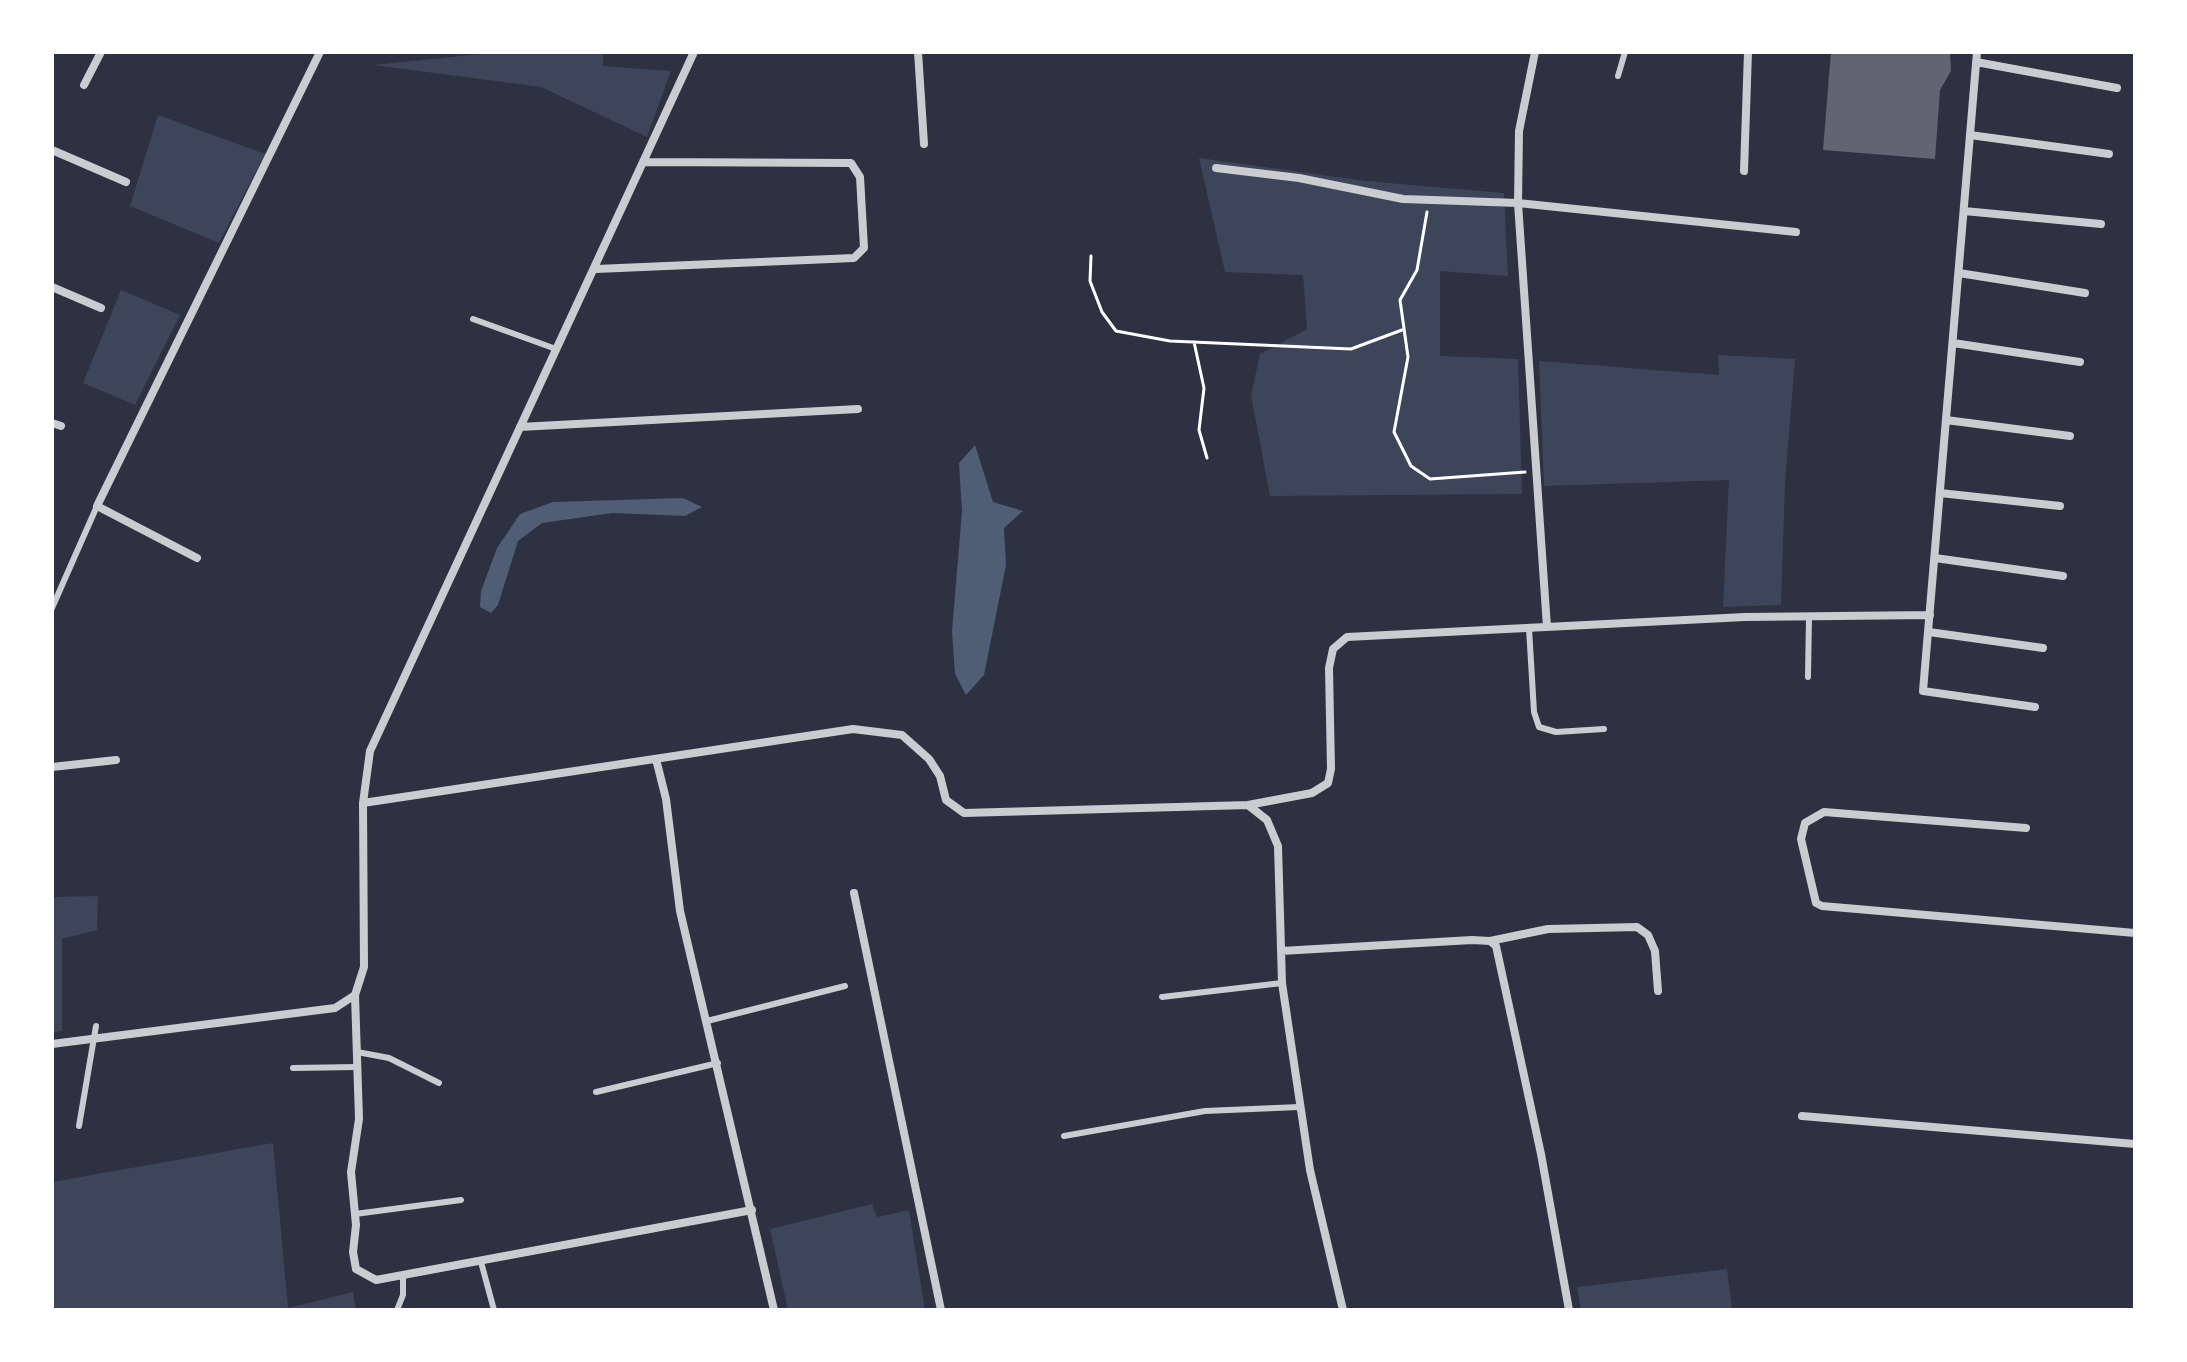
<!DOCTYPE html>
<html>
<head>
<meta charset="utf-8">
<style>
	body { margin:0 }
	#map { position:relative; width:2187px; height:1362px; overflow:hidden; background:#2d3142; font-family:"Public Sans",sans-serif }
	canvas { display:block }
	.frame { position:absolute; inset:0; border:54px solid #fff; pointer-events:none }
</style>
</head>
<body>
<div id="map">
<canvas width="2187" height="1362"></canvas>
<div class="frame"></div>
</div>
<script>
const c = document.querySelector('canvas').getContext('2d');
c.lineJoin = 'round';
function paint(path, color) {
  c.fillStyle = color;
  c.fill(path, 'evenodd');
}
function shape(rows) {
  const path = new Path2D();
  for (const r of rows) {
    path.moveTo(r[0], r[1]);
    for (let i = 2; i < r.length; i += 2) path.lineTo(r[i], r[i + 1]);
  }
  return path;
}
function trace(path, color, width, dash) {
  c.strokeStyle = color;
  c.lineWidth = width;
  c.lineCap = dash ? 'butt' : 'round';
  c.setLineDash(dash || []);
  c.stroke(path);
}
paint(shape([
	[500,52,603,52,603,66,671,71,647,137,541,87,373,65],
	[158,115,265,154,219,243,130,206],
	[1199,158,1366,181,1504,193,1508,276,1440,271,1440,356,1518,359,1522,494,1270,496,1251,395,1260,354,1307,329,1303,275,1225,272],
	[121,290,180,315,135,405,83,383],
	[1718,355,1795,359,1785,484,1781,605,1723,607,1729,480,1544,486,1539,361,1719,375],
	[98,896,97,930,62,939,62,1031,52,1032,52,897],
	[273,1143,288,1308,353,1292,356,1310,52,1310,52,1182],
	[872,1204,877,1217,909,1210,925,1310,788,1310,770,1229],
	[1727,1269,1732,1310,1581,1310,1577,1287]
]), '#3c4559');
paint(shape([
	[975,445,993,502,1023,511,1004,528,1006,565,984,675,966,695,955,674,952,631,962,511,959,463],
	[683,498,702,507,685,516,612,513,542,523,518,541,498,605,491,613,480,607,481,591,497,548,520,514,553,502]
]), '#4f5d75');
paint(shape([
	[1831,52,1950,52,1951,71,1940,90,1935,159,1823,150]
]), '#626471');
trace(shape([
	[1427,212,1417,270,1400,300,1408,357,1394,432,1411,466,1430,479,1525,472],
	[1091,256,1090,281,1102,312,1116,331,1170,341,1351,349,1402,330],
	[1194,342,1204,388,1199,430,1207,458]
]), '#fff', 3);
trace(shape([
	[1618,76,1625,52],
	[473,319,556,349],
	[52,608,97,506],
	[1529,628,1534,712,1539,727,1556,732,1604,729],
	[1808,677,1809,616],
	[1162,997,1282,983],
	[707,1021,845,986],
	[357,1052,389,1058,439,1083],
	[293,1068,357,1067],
	[596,1092,718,1063],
	[79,1126,96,1026],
	[1064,1136,1205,1111,1299,1107],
	[355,1214,461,1200],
	[481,1262,494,1310],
	[397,1310,403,1295,403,1277]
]), '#caccd0', 6);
trace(shape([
	[694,52,370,751,363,803,364,967,355,995,359,1119,351,1172,356,1225,353,1252,356,1269,376,1280,752,1210],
	[918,52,924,144],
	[1535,52,1519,131,1518,203,1547,627],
	[1977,52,1923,691,2035,707],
	[1976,62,2117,88],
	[84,85,101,52],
	[1970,135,2109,154],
	[52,150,126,182],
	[1216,168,1299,178,1403,199,1518,203,1796,232],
	[1744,171,1748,52],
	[1964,211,2101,224],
	[596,269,854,258,864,248,860,177,851,163,644,162],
	[1959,273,2085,293],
	[52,287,101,308],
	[1953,343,2080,362],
	[1946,420,2070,436],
	[52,423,61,426],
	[520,427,858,409],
	[1940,493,2060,506],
	[197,558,97,506,320,52],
	[1935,558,2063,576],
	[1929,632,2043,648],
	[656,759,666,799,680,911,774,1310],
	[52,767,116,760],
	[363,803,853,729,902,735,929,759,940,776,946,800,964,813,1248,805,1267,820,1278,846,1282,983,1310,1170,1343,1310],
	[1248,805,1312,793,1328,783,1331,769,1329,668,1333,649,1347,637,1745,617,1930,615],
	[2026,828,1824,812,1805,823,1801,839,1816,903,1822,906,2135,933],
	[854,893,941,1310],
	[1490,941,1548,929,1637,927,1648,935,1655,951,1658,991],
	[1281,951,1472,940,1490,941,1496,946,1541,1154,1569,1310],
	[52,1044,335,1008,355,995],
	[1802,1116,2135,1144]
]), '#caccd0', 8);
</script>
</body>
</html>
